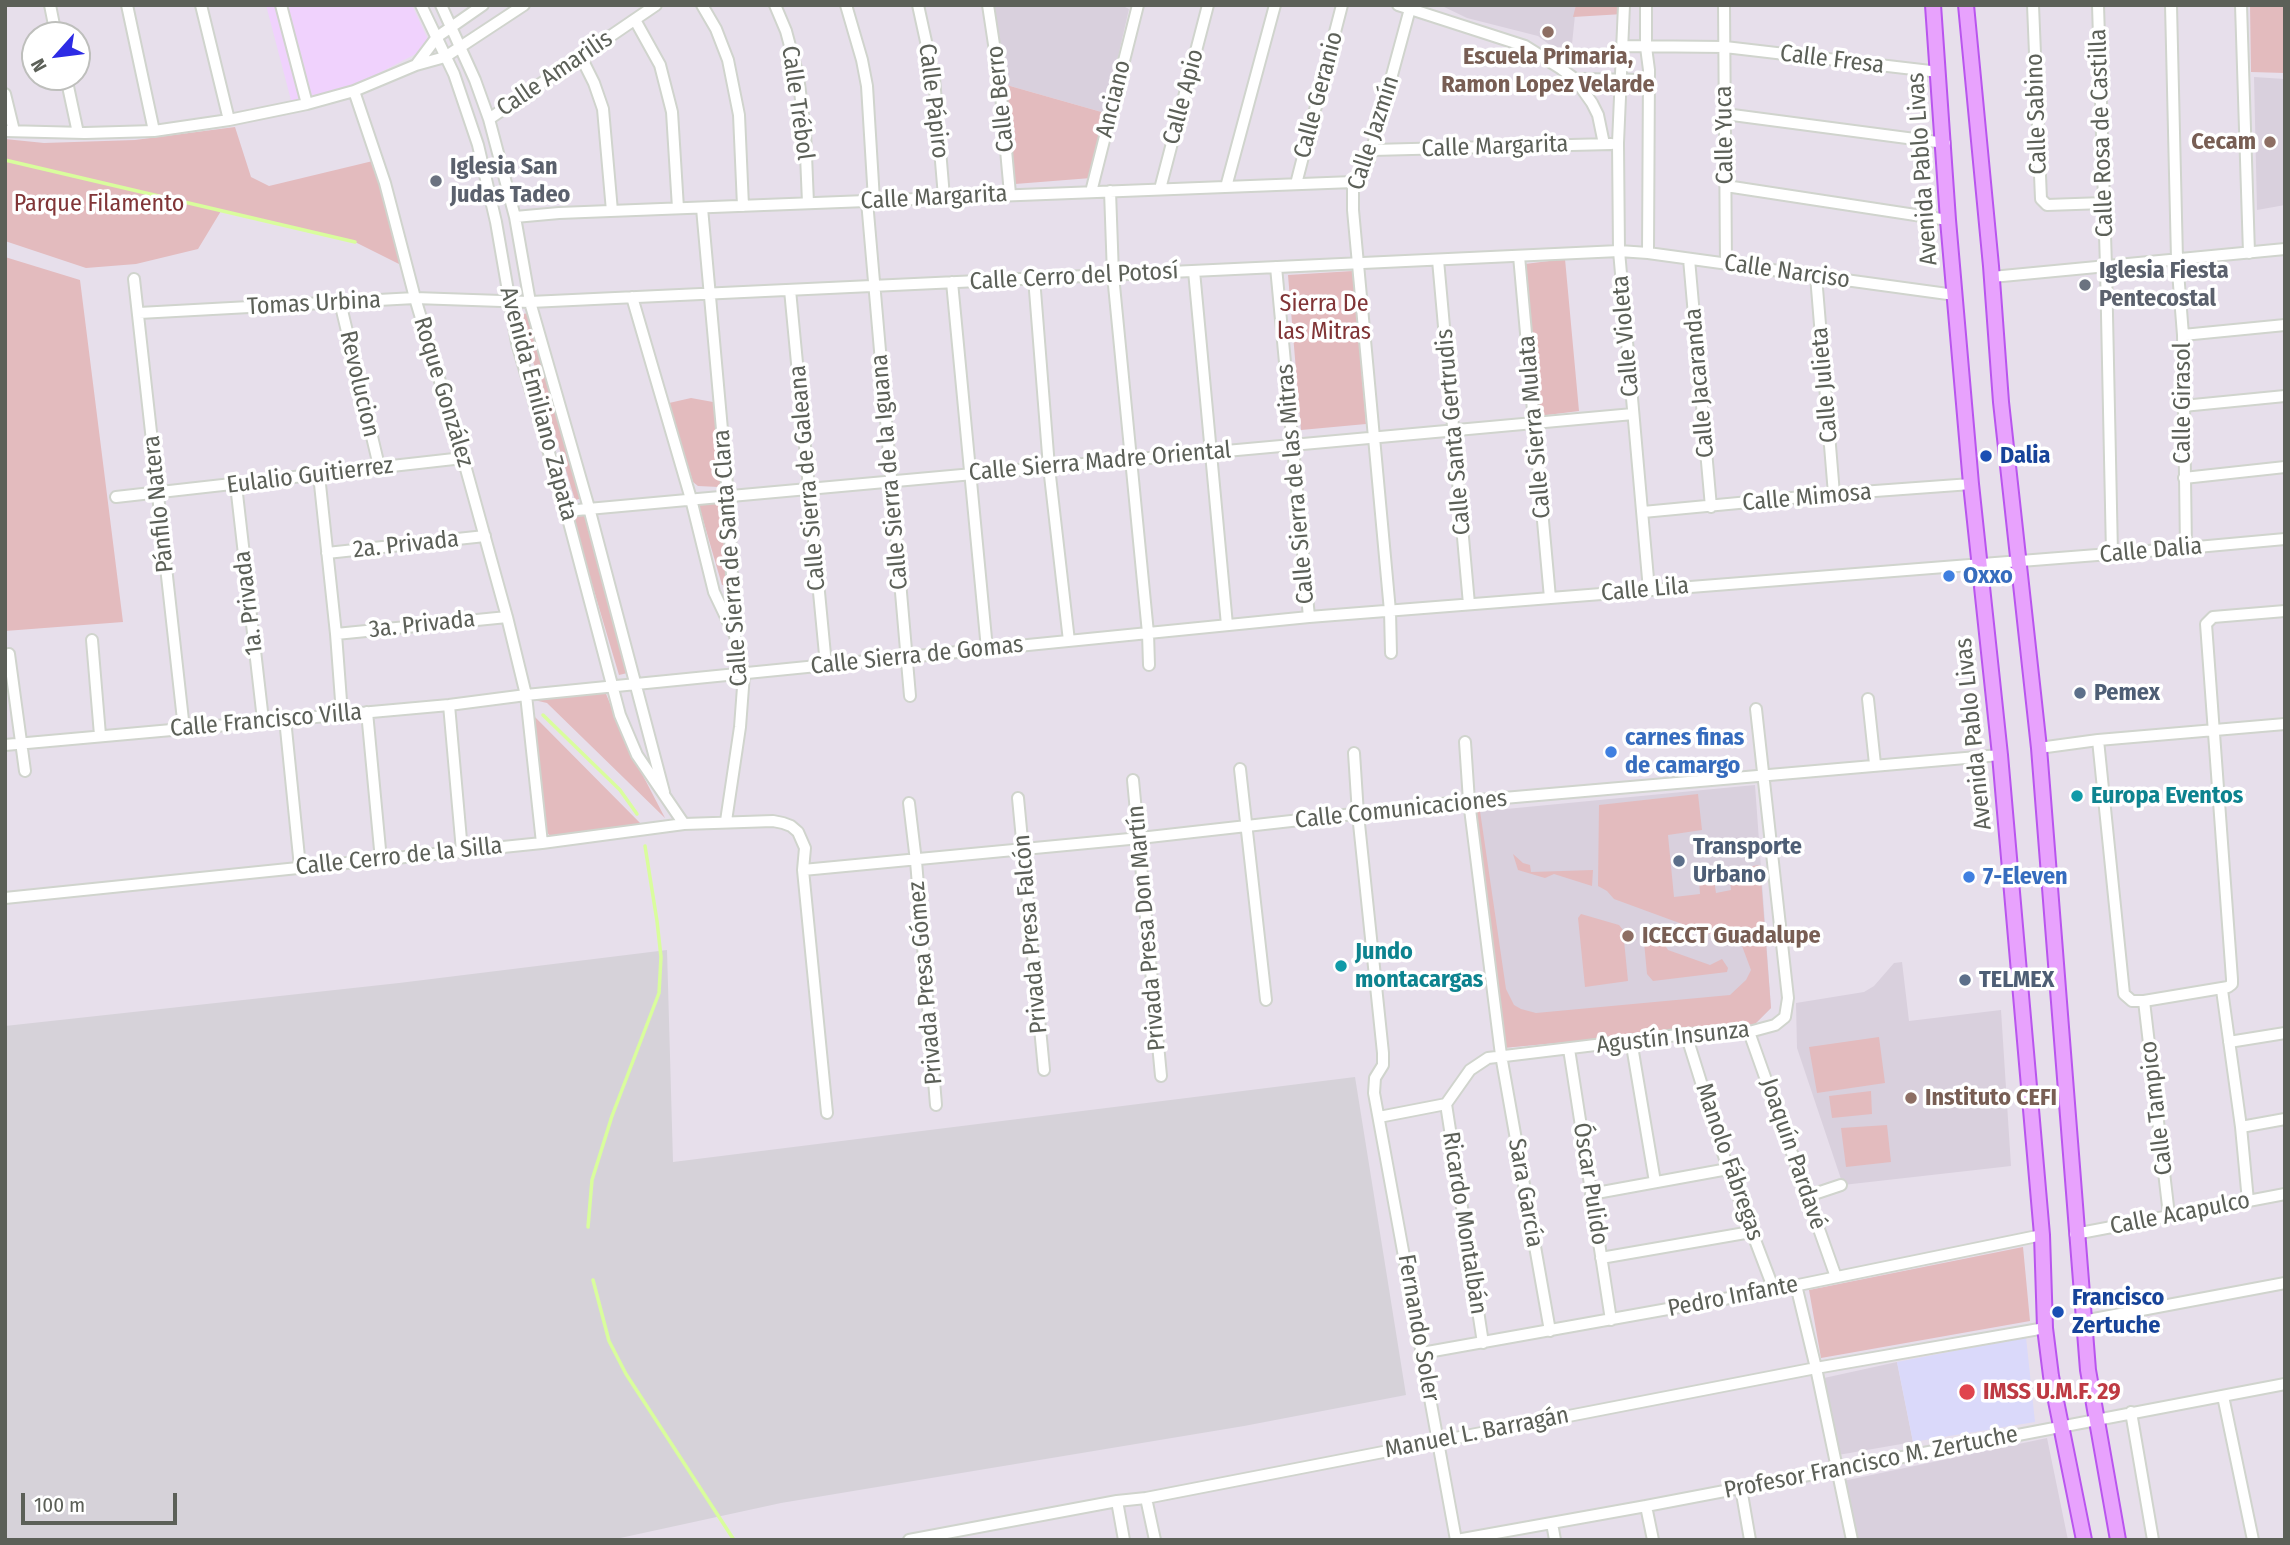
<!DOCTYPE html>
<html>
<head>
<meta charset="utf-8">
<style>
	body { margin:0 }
	#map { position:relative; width:2290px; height:1545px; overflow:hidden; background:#e7dfeb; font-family:"Fira Sans Condensed",sans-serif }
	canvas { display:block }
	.frame { position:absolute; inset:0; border:7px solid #5c6058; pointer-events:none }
	.north { position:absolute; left:21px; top:21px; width:70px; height:70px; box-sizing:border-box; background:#fff; border:2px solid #bebfbc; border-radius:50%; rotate:242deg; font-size:19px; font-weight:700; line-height:28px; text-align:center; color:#5c6058 }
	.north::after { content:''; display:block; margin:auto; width:24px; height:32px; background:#2d2be5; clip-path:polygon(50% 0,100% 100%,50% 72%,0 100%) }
	.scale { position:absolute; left:21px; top:1493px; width:156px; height:32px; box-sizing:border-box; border:4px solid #5c6058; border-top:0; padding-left:9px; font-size:21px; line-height:24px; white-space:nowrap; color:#5c6058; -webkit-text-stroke:5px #fff; paint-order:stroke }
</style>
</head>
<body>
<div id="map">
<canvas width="2290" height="1545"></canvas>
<div class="frame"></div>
<div class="north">N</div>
<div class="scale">100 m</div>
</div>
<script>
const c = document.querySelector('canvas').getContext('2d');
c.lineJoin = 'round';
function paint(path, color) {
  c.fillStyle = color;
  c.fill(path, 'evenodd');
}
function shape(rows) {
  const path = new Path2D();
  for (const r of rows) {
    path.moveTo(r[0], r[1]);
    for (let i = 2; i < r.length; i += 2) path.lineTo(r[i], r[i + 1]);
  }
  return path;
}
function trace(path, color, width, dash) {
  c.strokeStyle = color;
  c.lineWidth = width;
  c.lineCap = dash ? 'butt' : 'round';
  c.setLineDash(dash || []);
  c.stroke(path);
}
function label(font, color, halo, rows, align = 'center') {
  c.font = font + ' "Fira Sans Condensed",sans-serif';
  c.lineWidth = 7;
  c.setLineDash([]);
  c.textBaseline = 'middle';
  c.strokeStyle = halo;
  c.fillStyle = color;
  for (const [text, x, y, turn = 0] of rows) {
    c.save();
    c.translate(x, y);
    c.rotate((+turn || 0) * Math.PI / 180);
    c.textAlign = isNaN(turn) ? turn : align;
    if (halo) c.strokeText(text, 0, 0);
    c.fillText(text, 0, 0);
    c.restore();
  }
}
paint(shape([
	[266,5,412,5,431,46,356,85,292,104]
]), '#f0d2fd');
paint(shape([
	[667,950,673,1162,1355,1077,1406,1395,1244,1426,781,1503,611,1540,5,1540,5,1026,399,983]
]), '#d6d2d9');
paint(shape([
	[990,5,1121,5,1129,9,1105,113,1003,84],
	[1440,5,1576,5,1571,54,1559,52,1538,36,1467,18],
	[2254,77,2285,79,2285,205,2257,210],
	[1755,785,1771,1008,1755,1024,1503,1048,1475,812],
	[1902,962,1909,1021,2001,1010,2011,1166,1843,1185,1797,1048,1796,1003,1864,992,1874,986,1894,963],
	[1897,1362,1913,1442,1838,1455,1824,1378],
	[2047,1438,2068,1540,1855,1540,1843,1481]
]), '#d9d0dd');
paint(shape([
	[2026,1337,2035,1422,1913,1442,1897,1362]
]), '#dad9fa');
paint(shape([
	[1576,5,1623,5,1623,14,1573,17],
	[2250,5,2285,5,2285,73,2251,72],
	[1003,84,1105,113,1091,178,1015,184,1008,146],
	[235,127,251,177,269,186,377,160,407,268,355,242,221,211,198,249,136,264,86,268,5,241,5,139,44,143,135,140],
	[5,257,80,280,123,622,5,631],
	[1565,259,1579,411,1539,416,1525,264],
	[1353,271,1366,424,1301,430,1288,275],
	[537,311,587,497,575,500,519,315],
	[691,398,713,402,726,479,726,482,719,487,698,486,693,482,669,403],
	[697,499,726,499,732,585,722,585],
	[591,510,636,671,619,675,571,513],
	[604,689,627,745,665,818,547,703,530,699],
	[531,713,648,831,550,836,546,831,526,729],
	[1698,794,1702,830,1668,835,1674,897,1700,894,1699,881,1714,880,1716,893,1731,890,1729,869,1760,865,1771,1008,1755,1024,1503,1048,1475,812,1480,811,1506,989,1514,1005,1521,1009,1536,1013,1730,995,1746,980,1751,970,1742,946,1614,899,1607,891,1598,886,1599,805],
	[1513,854,1523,863,1530,865,1531,872,1593,870,1592,886,1554,874,1545,878,1518,870],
	[1581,914,1619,925,1623,930,1628,981,1585,987,1578,918],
	[1651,935,1661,939,1668,950,1710,965,1722,959,1728,968,1727,972,1653,981,1647,974,1644,942],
	[1879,1037,1885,1083,1817,1093,1809,1047],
	[1871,1091,1872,1114,1832,1118,1829,1096],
	[1887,1125,1891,1162,1846,1167,1841,1128],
	[2023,1247,2030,1321,1821,1358,1809,1290]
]), '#e3bbbe');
trace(shape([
	[5,160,355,242],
	[543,715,620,790,637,814],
	[588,1227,592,1180,612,1116,659,993,661,957,657,921,645,846],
	[593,1280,609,1341,626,1374,734,1540]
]), '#d9fd9d', 3.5);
const minor = shape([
	[50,5,56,35],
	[127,5,154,131],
	[201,5,229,120],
	[281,5,307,104],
	[421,5,454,74,478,145,496,222,517,343,566,511,620,715,637,755,684,824],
	[441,5,475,80,489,119,515,217,530,302,589,508,664,792],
	[702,5,716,29,728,60,739,115,743,206],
	[775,5,786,31,798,76,805,131,808,203],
	[846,5,862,60,867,86,874,200],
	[918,5,934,78,944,197],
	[988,5,1000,84,1010,194],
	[1398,5,1525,46,1560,68,1575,79,1592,103,1598,115,1604,144],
	[1624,5,1618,143,1619,251,1649,590],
	[1646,5,1646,47,1649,70,1648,253],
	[1724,5,1726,264],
	[2033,5,2041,199,2047,205,2104,203],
	[2098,5,2106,267,2112,554],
	[2171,5,2177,259,2183,335,2186,548],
	[2241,5,2249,253],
	[635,20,660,65,672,112,678,208],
	[1623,46,1725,47,1939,72],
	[581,57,594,83,603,109,612,211],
	[416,65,437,37,483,5],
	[66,77,78,133],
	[1575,79,1649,80],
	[354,91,385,183,415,298,463,458,507,617,526,695,542,843],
	[5,94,14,131],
	[1725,114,1945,143],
	[489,119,656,5],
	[5,131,85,133,154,131,229,120,307,104,354,91,416,65,445,57,524,5],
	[1372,150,1611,144],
	[1296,184,1342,5],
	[1726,186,1948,220],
	[1226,187,1275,5],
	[1160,189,1208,5],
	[1110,191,1113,275,1148,633,1149,665],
	[1091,192,1138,5],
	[867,201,910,696],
	[702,208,728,496,735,636,744,674,740,727,726,821],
	[515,217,559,213,1353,182],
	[1519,256,1550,598],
	[1689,259,1711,507],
	[1438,260,1469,604],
	[1276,267,1309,617],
	[1194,271,1227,625],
	[1816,276,1834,494],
	[1992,277,2285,249],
	[1034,278,1049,467,1069,641],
	[134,279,184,729],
	[952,282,987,649],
	[790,290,826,665],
	[632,297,691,499,714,592,733,632],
	[340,302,379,466],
	[139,313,415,298,530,302,1619,251,1648,253,1955,295],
	[2183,335,2285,325],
	[2183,406,2285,396],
	[319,475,336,634,342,714],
	[2184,478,2285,467],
	[236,485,263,720],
	[116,497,463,458],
	[566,511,1633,414],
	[1643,512,1834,494,1971,484],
	[327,553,485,536],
	[336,634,507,617],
	[92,640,100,735],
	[1391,653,1390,611,1353,210,1353,182,1369,160,1411,5],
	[9,654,25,771],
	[1868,699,1875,764],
	[449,705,462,851],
	[367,712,381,860],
	[285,719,300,867],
	[2098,740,2124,994,2132,1001,2144,1001,2228,987,2232,984,2232,979,2206,624,2213,617,2285,611],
	[1465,742,1469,801,1501,1055,1550,1331],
	[5,745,449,705,526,695,1309,617,2186,548,2285,539],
	[2039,748,2098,740,2285,724],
	[1354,753,1358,814,1383,1053,1383,1065,1375,1078,1374,1093,1456,1540],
	[1240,769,1266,1000],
	[1133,780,1161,1076],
	[1018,798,1044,1070],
	[909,803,916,861,936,1105],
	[803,870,1140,838,1469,801,2000,755],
	[5,898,542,843,684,824,773,821,783,823,791,826,798,832,805,848,803,870,827,1113],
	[2222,990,2241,1127,2248,1201],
	[2144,1001,2169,1215],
	[1749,1032,1836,1277],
	[1686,1034,1728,1169,1774,1290],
	[1631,1040,1655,1182],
	[2229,1042,2285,1033],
	[1569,1049,1611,1320],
	[1446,1104,1483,1343],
	[1379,1117,1446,1104,1470,1070,1488,1058,1686,1034,1749,1032,1775,1025,1785,1017,1788,998,1756,709],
	[2241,1127,2285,1119],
	[1591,1194,1728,1169],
	[1808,1196,1841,1185],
	[2075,1234,2285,1194],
	[1601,1258,1751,1232],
	[1796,1285,1816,1368,1852,1540],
	[2083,1321,2285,1283],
	[1422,1353,1774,1290,2042,1235],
	[2223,1396,2253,1540],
	[2131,1412,2153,1540],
	[1741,1488,1750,1540],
	[1146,1498,1155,1540],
	[1117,1501,1124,1540],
	[1646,1506,1653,1540],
	[1552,1523,1555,1540],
	[909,1540,1117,1501,1146,1498,1816,1368,2045,1328],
	[1457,1540,1646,1506,2285,1384]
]);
const major = shape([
	[1933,5,1948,220,1971,484,2000,755,2042,1235,2045,1328,2051,1376,2084,1540],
	[1966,5,1991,266,2001,402,2039,748,2088,1370,2118,1540]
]);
trace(minor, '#d0d4cd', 14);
trace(major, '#b955ee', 18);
trace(minor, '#fff', 10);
trace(major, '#e8a2fd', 14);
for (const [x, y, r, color] of [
	[1548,32,7,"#8d6e63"],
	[2270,142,7,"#8d6e63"],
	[436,181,7,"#6b7280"],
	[2085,285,7,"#6b7280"],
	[1986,456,7,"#1a4fb4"],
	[1949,576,7,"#3f7fe0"],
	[2080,693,7,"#5c6f8a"],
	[1611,752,7,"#3f7fe0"],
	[2077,796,7,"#0f9aa8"],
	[1679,861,7,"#5c6f8a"],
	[1969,877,7,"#3f7fe0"],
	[1628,936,7,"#8d6e63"],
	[1341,966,7,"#0f9aa8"],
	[1965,980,7,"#5c6f8a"],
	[1911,1098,7,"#8d6e63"],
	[2058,1312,7,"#1a4fb4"],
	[1967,1392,9,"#e0444e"]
]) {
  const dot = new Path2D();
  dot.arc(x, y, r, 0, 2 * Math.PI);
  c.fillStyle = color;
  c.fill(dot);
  trace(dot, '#fff', 2.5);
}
label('bold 24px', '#785e54', '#fff', [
	["Escuela Primaria,",1548,57,"center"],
	["Ramon Lopez Velarde",1548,85,"center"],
	["Cecam",2256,142,"right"],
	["ICECCT Guadalupe",1642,936],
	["Instituto CEFI",1925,1098]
], 'left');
label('24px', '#5c6058', '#fff', [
	["Calle Fresa",1832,60,7],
	["Calle Amarilis",555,74,-34],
	["Calle Geranio",1319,95,-75],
	["Calle Apio",1184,97,-75],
	["Calle Berro",1001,99,-96],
	["Anciano",1114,99,-76],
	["Calle Pápiro",933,101,83],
	["Calle Trébol",797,103,82],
	["Calle Sabino",2037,114,-92],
	["Calle Jazmín",1374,133,-72],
	["Calle Rosa de Castilla",2102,133,-92],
	["Calle Yuca",1725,135,-91],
	["Calle Margarita",1495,147,-2],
	["Avenida Pablo Livas",1923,169,-94],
	["Calle Margarita",934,198,-3],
	["Calle Narciso",1787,272,8],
	["Calle Cerro del Potosí",1074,277,-3],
	["Tomas Urbina",314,304,-3],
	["Calle Violeta",1626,336,-95],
	["Calle Jacaranda",1700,383,-95],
	["Revolucion",359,384,77],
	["Calle Julieta",1825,385,-95],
	["Roque González",443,392,73],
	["Calle Girasol",2183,403,-90],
	["Avenida Emiliano Zapata",538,404,75],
	["Calle Sierra Mulata",1535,427,-95],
	["Calle Santa Gertrudis",1454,432,-95],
	["Calle Sierra Madre Oriental",1100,462,-5],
	["Calle Sierra de la Iguana",890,472,-95],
	["Eulalio Guitierrez",310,476,-7],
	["Calle Sierra de Galeana",808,478,-95],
	["Calle Sierra de las Mitras",1296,484,-95],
	["Calle Mimosa",1807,498,-5],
	["Pánfilo Natera",159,504,-96],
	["2a. Privada",406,545,-6],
	["Calle Dalia",2151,551,-5],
	["Calle Sierra de Santa Clara",731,558,-94],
	["Calle Lila",1645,590,-5],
	["1a. Privada",249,603,-97],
	["3a. Privada",422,625,-6],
	["Calle Sierra de Gomas",917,656,-6],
	["Calle Francisco Villa",266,721,-5],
	["Avenida Pablo Livas",1974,734,-96],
	["Calle Comunicaciones",1401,810,-6],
	["Calle Cerro de la Silla",399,857,-6],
	["Privada Presa Don Martín",1147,928,-95],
	["Privada Presa Falcón",1031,934,-95],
	["Privada Presa Gómez",926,983,-95],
	["Agustín Insunza",1673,1038,-6],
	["Calle Tampico",2157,1108,-97],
	["Joaquín Pardavé",1793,1154,71],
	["Manolo Fábregas",1729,1162,71],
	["Óscar Pulido",1590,1184,81],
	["Sara García",1525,1193,80],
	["Calle Acapulco",2180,1214,-11],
	["Ricardo Montalbán",1464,1223,81],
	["Pedro Infante",1733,1297,-11],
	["Fernando Soler",1418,1328,80],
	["Manuel L. Barragán",1477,1433,-11],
	["Profesor Francisco M. Zertuche",1871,1463,-11]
]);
label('bold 24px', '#5b616d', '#fff', [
	["Iglesia San",450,167],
	["Judas Tadeo",450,195],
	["Iglesia Fiesta",2099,271],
	["Pentecostal",2099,299]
], 'left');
label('24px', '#813537', '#fff', [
	["Parque Filamento",99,204],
	["Sierra De",1324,304],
	["las Mitras",1324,332]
]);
label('bold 24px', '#164399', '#fff', [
	["Dalia",2000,456],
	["Francisco",2072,1298],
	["Zertuche",2072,1326]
], 'left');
label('bold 24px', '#366cbe', '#fff', [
	["Oxxo",1963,576],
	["carnes finas",1625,738],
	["de camargo",1625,766],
	["7-Eleven",1983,877]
], 'left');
label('bold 24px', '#4e5e75', '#fff', [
	["Pemex",2094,693],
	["Transporte",1693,847],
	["Urbano",1693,875],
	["TELMEX",1979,980]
], 'left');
label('bold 24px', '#0d838f', '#fff', [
	["Europa Eventos",2091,796],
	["Jundo",1355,952],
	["montacargas",1355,980]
], 'left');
label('bold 24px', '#be3a42', '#fff', [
	["IMSS U.M.F. 29",1983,1392]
], 'left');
</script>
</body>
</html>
